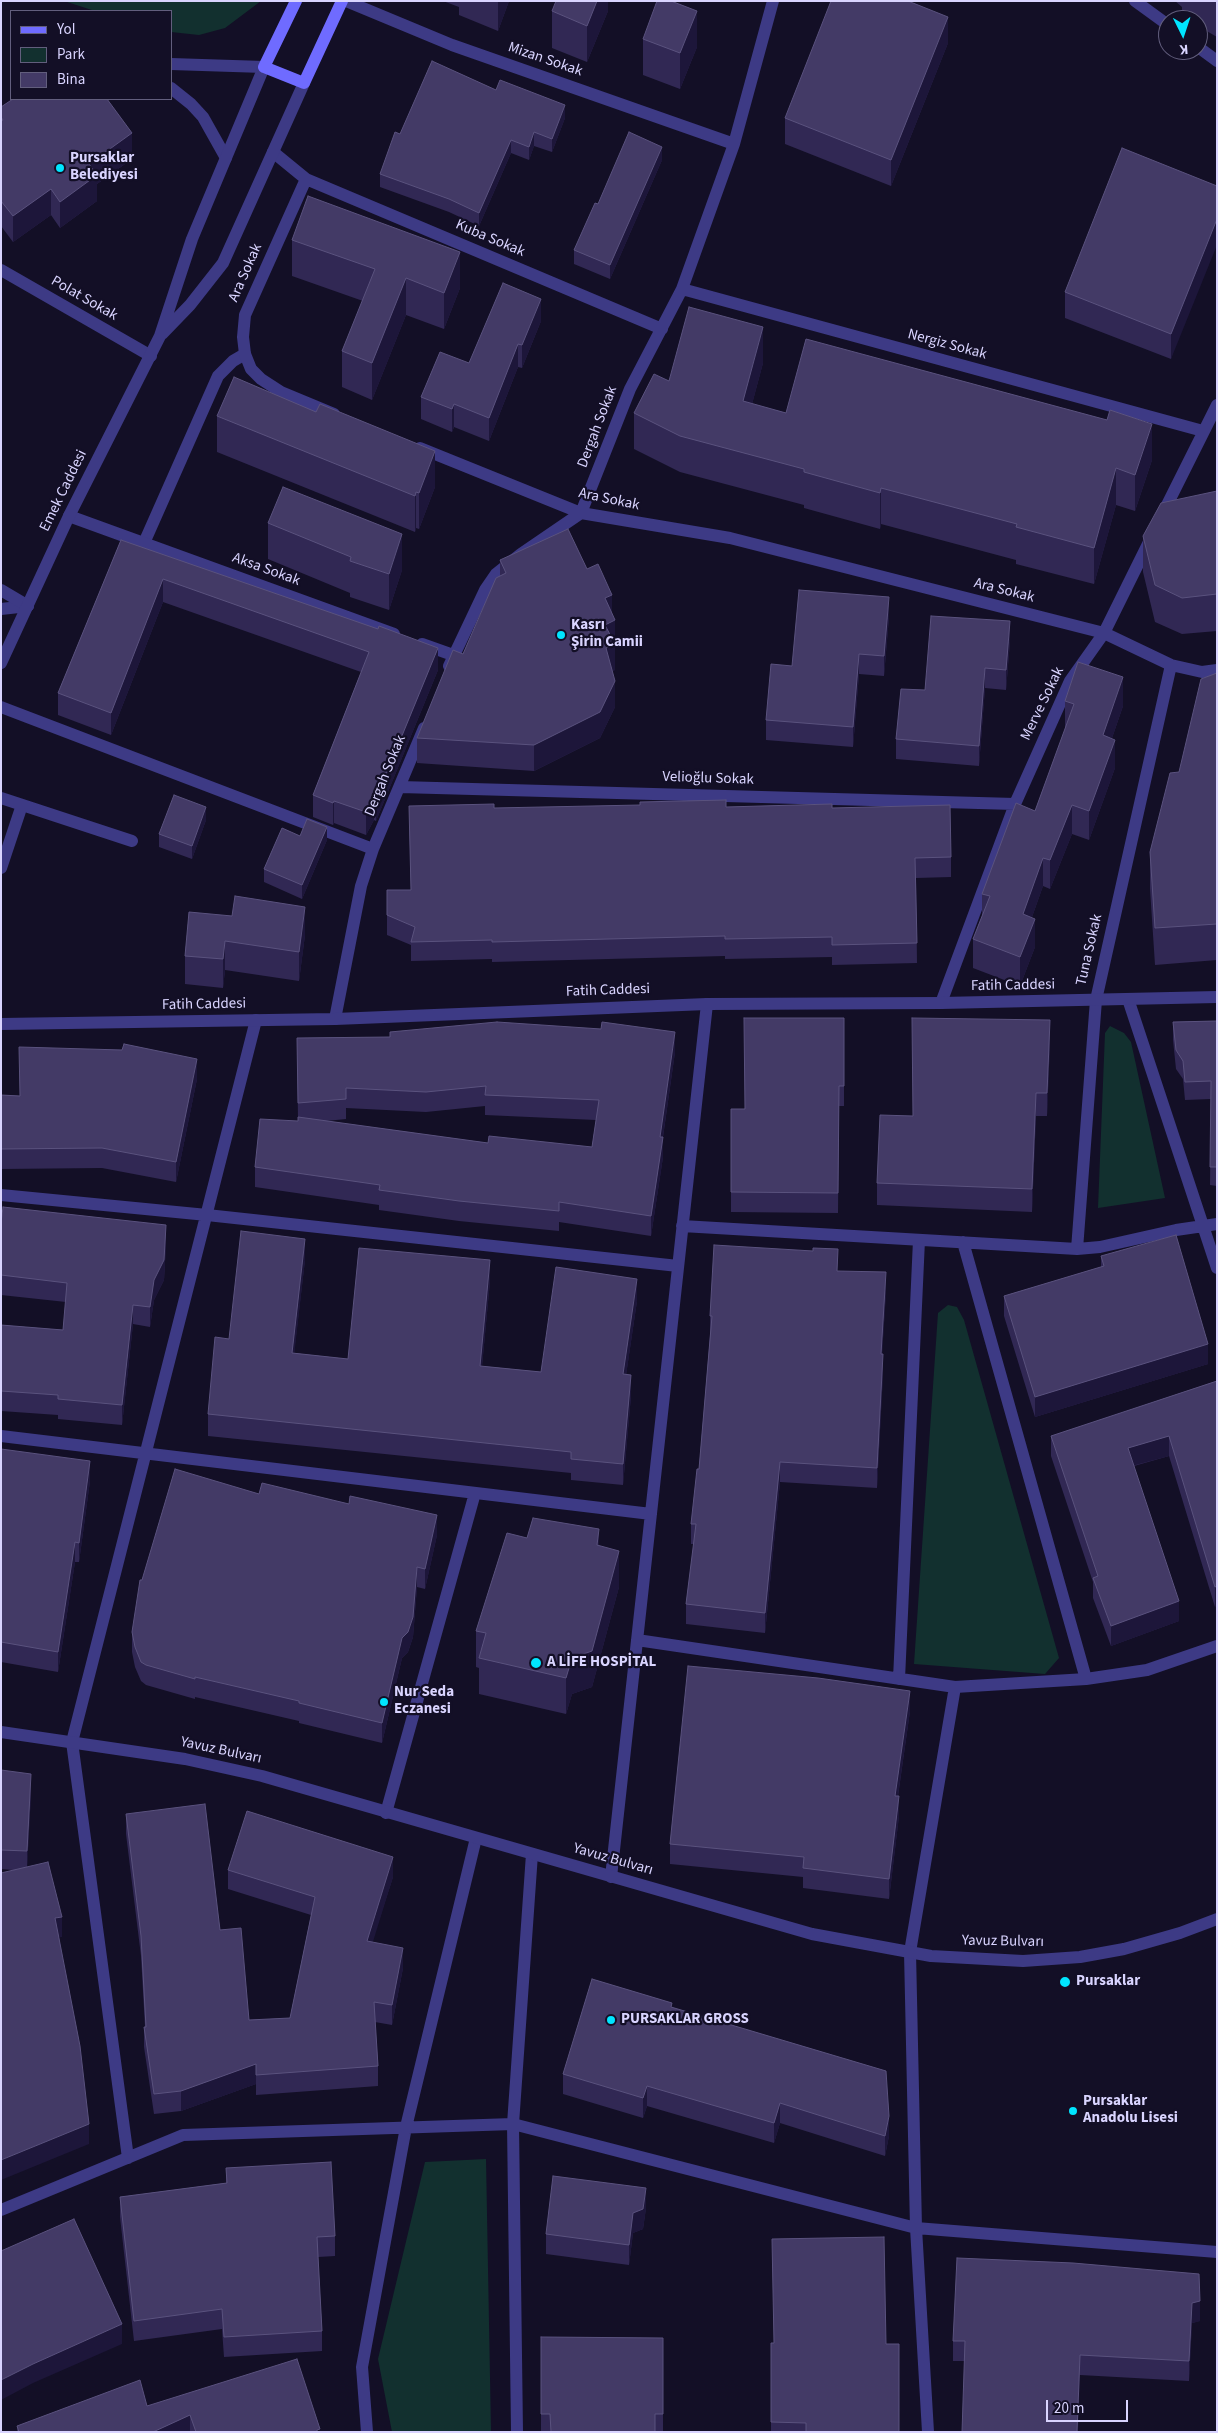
<!DOCTYPE html>
<html>
<head>
<meta charset="utf-8">
<style>
	body { margin:0 }
	#map { position:relative; width:1218px; height:2433px; overflow:hidden; background:#130f26; font-family:"Source Sans 3",sans-serif }
	canvas { display:block }
	.frame { position:absolute; inset:0; border:2px solid #d9d4ff; pointer-events:none }
	.legend { position:absolute; left:10px; top:10px; width:162px; height:90px; box-sizing:border-box; background:#130f26; border:1px solid #625e7d; margin:0; padding:6px 9px; list-style:none; font-size:15px; color:#d9d4ff }
	.legend li { display:flex; align-items:center; gap:10px; height:25px }
	.legend b { width:25px; border:1px solid #625e7d }
	.north { position:absolute; left:1158px; top:10px; width:50px; height:50px; box-sizing:border-box; background:#130f26; border:1px solid #625e7d; border-radius:50%; rotate:176deg; font-size:14px; font-weight:700; line-height:20px; text-align:center; color:#d9d4ff }
	.north::after { content:''; display:block; margin:auto; width:18px; height:22px; background:#00e5ff; clip-path:polygon(50% 0,100% 100%,50% 72%,0 100%) }
	.scale { position:absolute; left:1046px; top:2400px; width:82px; height:22px; box-sizing:border-box; border:2px solid #d9d4ff; border-top:0; padding-left:6px; font-size:15px; line-height:18px; white-space:nowrap; color:#d9d4ff; -webkit-text-stroke:4px #130f26; paint-order:stroke }
</style>
</head>
<body>
<div id="map">
<canvas width="1218" height="2433"></canvas>
<div class="frame"></div>
<ul class="legend">
<li><b style="height:6px;background:#6f6bff"></b>Yol</li>
<li><b style="height:14px;background:#12302f"></b>Park</li>
<li><b style="height:14px;background:#433a66"></b>Bina</li>
</ul>
<div class="north">K</div>
<div class="scale">20 m</div>
</div>
<script>
const c = document.querySelector('canvas').getContext('2d');
c.lineJoin = 'round';
function paint(path, color) {
  c.fillStyle = color;
  c.fill(path, 'evenodd');
}
function shape(rows) {
  const path = new Path2D();
  for (const r of rows) {
    path.moveTo(r[0], r[1]);
    for (let i = 2; i < r.length; i += 2) path.lineTo(r[i], r[i + 1]);
  }
  return path;
}
function trace(path, color, width, dash) {
  c.strokeStyle = color;
  c.lineWidth = width;
  c.lineCap = dash ? 'butt' : 'round';
  c.setLineDash(dash || []);
  c.stroke(path);
}
function label(font, color, halo, rows, align = 'center') {
  c.font = font + ' "Source Sans 3",sans-serif';
  c.lineWidth = 4.5;
  c.setLineDash([]);
  c.textBaseline = 'middle';
  c.strokeStyle = halo;
  c.fillStyle = color;
  for (const [text, x, y, turn = 0] of rows) {
    c.save();
    c.translate(x, y);
    c.rotate((+turn || 0) * Math.PI / 180);
    c.textAlign = isNaN(turn) ? turn : align;
    if (halo) c.strokeText(text, 0, 0);
    c.fillText(text, 0, 0);
    c.restore();
  }
}
paint(shape([
	[64,1,261,1,225,28,199,35,171,32,171,11,95,11],
	[1110,1026,1124,1033,1131,1042,1165,1198,1098,1208,1105,1033],
	[948,1305,957,1307,964,1320,1059,1658,1045,1674,914,1664,938,1313],
	[486,2159,491,2432,392,2432,378,2359,425,2162]
]), '#12302f');
trace(shape([
	[144,543,218,376,233,361,245,354],
	[1,609,28,606]
]), '#3d3a85', 12);
trace(shape([
	[346,1,452,45,734,144],
	[1135,1,1168,25],
	[1198,47,1217,61],
	[171,64,264,67],
	[171,88,191,104,203,117,226,158],
	[273,152,306,179,662,329],
	[306,179,245,315,243,337,245,354,251,369,261,379,281,392,334,414],
	[1,270,151,356],
	[682,289,1203,431],
	[420,448,581,513,730,538,1104,633,1171,665,1202,672,1217,670],
	[1162,515,1217,405],
	[69,516,394,634],
	[1,590,28,606],
	[422,644,453,655],
	[449,666,485,590,496,574,521,554,581,513,630,389,682,289,734,144,773,1],
	[1,707,373,849],
	[400,787,1015,804],
	[1,798,132,841],
	[1,868,22,805],
	[1128,999,1217,1268],
	[941,1003,1015,804,1070,681,1104,633,1150,540],
	[335,1019,361,886,373,849,424,728],
	[1,1195,207,1215,678,1266],
	[682,1226,1077,1249,1100,1247,1176,1230,1217,1224],
	[963,1242,1086,1679],
	[1077,1249,1096,1000,1171,665],
	[1,1436,651,1514],
	[637,1640,955,1687,1086,1679,1147,1670,1217,1646],
	[899,1679,919,1240],
	[386,1813,475,1493],
	[611,1877,707,1004],
	[128,2158,72,1742,256,1020],
	[1,2210,183,2135,513,2124,916,2228,1217,2252],
	[367,2432,362,2367,406,2127,476,1838],
	[517,2432,513,2124,532,1854],
	[928,2432,916,2228,910,1952,955,1687]
]), '#3d3a85', 12);
trace(shape([
	[162,334,190,305,223,263,304,83],
	[1,663,69,516,160,336,192,239,264,67],
	[1,1024,335,1019,707,1004,941,1003,1217,997],
	[1,1732,185,1759,262,1776,812,1934,931,1956,1023,1961,1080,1957,1124,1949,1180,1933,1217,1919]
]), '#3d3a85', 12);
trace(shape([
	[296,1,264,67,304,83,342,1]
]), '#6f6bff', 12);
paint(shape([
	[443,1,509,1,498,31,459,15,459,7],
	[608,1,608,11,587,62,552,48,552,11],
	[1175,1,1217,1,1217,37,1198,26,1198,20,1187,20,1182,17,1182,7],
	[643,39,697,47,680,89,643,75],
	[948,43,891,186,785,144,785,118],
	[496,90,565,118,552,152,534,146,529,160,511,153,479,226,449,212,380,187,380,174,400,134],
	[1,107,132,159,97,184,97,201,60,228,51,215,13,242,1,226],
	[662,160,610,279,574,264,574,250,598,204],
	[1217,186,1171,359,1065,318,1065,292],
	[292,240,460,288,444,329,406,315,372,400,342,387,342,351,363,301,292,276],
	[541,321,522,368,518,367,489,441,454,427,452,432,421,419,421,397,469,363],
	[763,363,752,404,786,413,1152,460,1135,511,1116,505,1094,584,1016,564,1016,560,881,524,880,529,804,508,804,505,680,472,634,449,634,413,669,381],
	[217,416,435,487,419,529,416,528,415,532,217,452],
	[1217,484,1217,631,1182,634,1155,622,1143,572,1143,536,1217,491],
	[268,523,402,570,389,610,350,597,350,593,268,559],
	[121,540,438,670,376,821,374,820,366,835,334,823,333,825,313,817,313,795,361,672,163,602,111,735,58,715,58,693],
	[500,560,587,569,612,614,615,646,615,670,612,671,615,707,600,738,534,771,417,763,417,738,463,654,500,576],
	[889,617,884,676,859,674,853,747,766,740,766,720,792,666],
	[1010,641,1006,690,985,688,979,766,896,759,896,739,925,690],
	[1217,673,1217,960,1155,965,1150,889,1150,852,1179,772],
	[1065,701,1123,706,1112,738,1115,768,1089,840,1072,834,1050,889,1043,886,1032,917,1035,947,1020,986,973,968,973,939,982,916,982,894,1035,811,1065,730],
	[409,806,494,808,726,807,832,808,951,857,951,877,916,878,917,963,832,965,832,957,725,959,725,956,492,962,492,959,411,961,411,945,387,935,387,890,411,890],
	[206,820,192,859,159,847,159,834],
	[300,836,327,840,302,899,264,882,264,869],
	[189,912,305,935,299,981,225,970,223,988,185,984,185,956],
	[844,1018,844,1106,839,1106,838,1213,731,1212,731,1109,744,1109],
	[1217,1021,1217,1186,1210,1185,1211,1099,1185,1100,1183,1079,1176,1069,1173,1040,1173,1022],
	[390,1032,675,1052,663,1137,663,1157,651,1236,559,1222,559,1231,459,1221,379,1210,379,1205,255,1187,255,1167,298,1121,297,1038,390,1037],
	[485,1106,485,1115,596,1120,592,1147,488,1143,326,1121,346,1119,346,1108,426,1112],
	[1050,1043,1047,1116,1036,1116,1032,1212,877,1205,877,1183,913,1116],
	[197,1079,176,1182,102,1168,1,1169,1,1095,20,1096],
	[1,1223,166,1245,164,1280,154,1300,150,1327,133,1324,122,1425,58,1419,58,1415,1,1411,1,1325,63,1330,66,1302,1,1295],
	[1101,1256,1208,1364,1035,1417,1004,1316,1004,1296,1101,1267],
	[305,1260,294,1353,348,1359,490,1281,482,1366,541,1372,637,1301,626,1375,631,1396,623,1485,571,1480,571,1473,208,1436,208,1414,229,1339],
	[838,1271,886,1292,882,1354,883,1374,877,1488,780,1482,765,1633,686,1624,686,1604,694,1544,691,1544,691,1524,699,1469,710,1336,710,1316],
	[1217,1381,1215,1607,1169,1456,1134,1466,1179,1621,1111,1646,1093,1598,1093,1582,1051,1456,1051,1436],
	[1,1449,90,1481,79,1562,75,1562,58,1672,1,1662],
	[259,1494,437,1535,425,1589,417,1587,413,1637,408,1652,402,1658,382,1743,299,1723,299,1721,195,1697,195,1699,146,1685,141,1681,135,1667,132,1652,132,1632,142,1580],
	[527,1538,599,1545,619,1587,592,1687,572,1694,566,1714,479,1694,479,1668,476,1667,476,1631],
	[910,1711,898,1796,899,1816,889,1899,803,1888,803,1877,670,1864,670,1844],
	[1,1770,31,1794,27,1867,62,1937,59,1937,89,2144,13,1870,1,1869],
	[126,1814,220,1930,249,2020,290,2018,311,1915,228,1889,228,1870,393,1877,372,1942,403,1968,392,2025,375,2022,378,2066,378,2086,256,2095,256,2084,181,2111,154,2114,144,2047,144,2027,145,2027,141,1956,126,1834],
	[672,2008,889,2136,885,2156,780,2123,774,2143,647,2106,643,2118,563,2094,563,2074],
	[226,2168,335,2236,335,2256,318,2257,322,2331,322,2351,224,2357,222,2329,134,2341,120,2217,120,2197,226,2183],
	[646,2208,643,2229,633,2233,629,2265,546,2254,546,2234],
	[1200,2321,1192,2323,1189,2381,1080,2375,965,2361,953,2361,953,2341],
	[541,2337,663,2338,663,2432,541,2432],
	[771,2343,886,2344,899,2432,771,2432],
	[147,2406,320,2432,17,2432,17,2426]
]), '#312854');
paint(shape([
	[498,1,509,1,498,31],
	[597,1,608,1,608,11,587,62,587,26],
	[697,11,697,47,680,89,680,53],
	[948,17,948,43,891,186,891,160],
	[565,105,565,118,552,152,552,139],
	[534,132,534,146,529,160,529,147],
	[132,133,132,159,97,184,97,201,60,228,60,202,89,164],
	[511,140,511,153,479,226,479,213],
	[662,147,662,160,610,279,610,265],
	[51,189,51,215,13,242,13,216],
	[1217,219,1217,245,1171,359,1171,334],
	[460,252,460,288,444,329,444,293],
	[406,278,406,315,372,400,372,363],
	[541,299,541,321,522,368,522,345],
	[763,327,763,363,743,438,743,401],
	[518,344,518,367,489,441,489,418],
	[454,404,454,427,452,432,452,409],
	[1152,424,1152,460,1135,511,1135,475],
	[435,451,435,487,419,529,419,493],
	[1116,468,1116,505,1094,584,1094,548],
	[881,488,881,524,880,529,880,493],
	[416,492,416,528,415,532,415,496],
	[402,534,402,570,389,610,389,574],
	[163,579,163,602,111,735,111,713],
	[612,595,612,621,605,598],
	[889,597,889,617,884,676,884,656],
	[615,620,615,670,606,674,605,625],
	[1010,621,1010,641,1006,690,1006,670],
	[438,648,438,670,376,821,376,799],
	[859,654,859,674,853,747,853,727],
	[985,668,985,688,979,766,979,746],
	[1123,677,1123,706,1103,764,1103,735],
	[615,681,615,707,600,738,534,771,534,745],
	[1115,740,1115,768,1089,840,1089,811],
	[374,798,374,820,366,835,366,812],
	[334,801,334,823,333,825,333,803],
	[1072,805,1072,834,1050,889,1050,860],
	[206,807,206,820,192,859,192,846],
	[327,827,327,840,302,899,302,885],
	[1043,858,1043,886,1023,942,1023,914],
	[305,907,305,935,299,981,299,952],
	[1035,919,1035,947,1020,986,1020,957],
	[225,941,225,970,223,988,223,959],
	[1050,1020,1050,1043,1047,1116,1047,1093],
	[675,1032,675,1052,660,1157,660,1137],
	[197,1059,197,1079,176,1182,176,1162],
	[1036,1093,1036,1116,1032,1212,1032,1189],
	[663,1137,663,1157,651,1236,651,1216],
	[166,1225,166,1245,164,1280,154,1300,150,1327,150,1307,154,1280],
	[305,1239,305,1260,292,1374,292,1353],
	[490,1260,490,1281,480,1387,480,1366],
	[886,1272,886,1292,881,1373,881,1354],
	[637,1279,637,1301,623,1396,623,1374],
	[133,1305,133,1324,122,1425,122,1405],
	[1208,1344,1208,1364,1035,1417,1035,1397],
	[883,1354,883,1374,877,1488,877,1468],
	[631,1375,631,1396,623,1485,623,1464],
	[1169,1436,1169,1456,1128,1467,1128,1448],
	[90,1461,90,1481,79,1562,79,1543],
	[780,1462,780,1482,765,1633,765,1613],
	[437,1515,437,1535,425,1589,425,1569],
	[599,1529,599,1566,597,1545],
	[75,1542,75,1562,58,1672,58,1652],
	[619,1551,619,1587,592,1687,572,1694,566,1714,566,1678,572,1658],
	[417,1567,417,1587,413,1637,408,1652,402,1658,382,1743,382,1723],
	[1217,1586,1217,1606,1215,1607,1215,1587],
	[1179,1601,1179,1621,1111,1646,1111,1626],
	[910,1691,910,1711,895,1816,895,1796],
	[31,1774,31,1794,27,1871,27,1851],
	[899,1796,899,1816,889,1899,889,1879],
	[393,1857,393,1877,367,1961,367,1941],
	[62,1917,62,1937,55,1938,55,1918],
	[403,1948,403,1968,392,2025,392,2005],
	[256,2064,256,2084,181,2111,181,2091],
	[647,2086,647,2106,643,2118,643,2098],
	[780,2103,780,2123,774,2143,774,2123],
	[889,2116,889,2136,885,2156,885,2136],
	[89,2124,89,2144,1,2180,1,2160],
	[646,2188,646,2208,643,2229,633,2233,629,2265,629,2245,633,2213],
	[1200,2301,1200,2321,1192,2323,1189,2381,1189,2361,1192,2303],
	[122,2324,122,2344,33,2383,1,2400,1,2380,33,2364],
	[1080,2355,1080,2375,1078,2432,1077,2432],
	[190,2415,190,2432,153,2432]
]), '#1d163a');
const building = shape([
	[556,1,597,1,587,26,552,11,556,1],
	[657,1,671,1,697,11,680,53,643,39,657,1],
	[831,1,908,1,948,17,891,160,785,118,831,1],
	[432,61,496,90,500,80,565,105,552,139,534,132,529,147,511,140,479,213,449,199,380,174,395,132,400,134,432,61],
	[13,99,107,99,132,133,89,164,97,175,60,202,51,189,13,216,1,201,1,121,3,120,1,117,1,107,13,99],
	[629,132,662,147,610,265,574,250,595,203,598,204,629,132],
	[1122,148,1217,186,1217,219,1171,334,1065,292,1122,148],
	[308,196,460,252,444,293,406,278,372,363,342,351,375,269,292,240,308,196],
	[503,283,541,299,522,345,518,344,489,418,454,404,452,409,421,397,440,352,469,363,503,283],
	[689,307,763,327,743,401,786,413,806,339,1107,420,1110,410,1152,424,1135,475,1116,468,1094,548,1016,527,1017,524,881,488,880,493,804,472,804,469,680,436,634,413,654,374,669,381,689,307],
	[234,377,316,412,320,404,435,451,419,493,416,492,415,496,217,416,234,377],
	[283,487,402,534,389,574,350,561,351,557,268,523,283,487],
	[1217,491,1217,594,1182,598,1155,585,1143,536,1161,503,1217,491],
	[568,529,587,569,598,564,612,595,605,598,615,620,605,625,615,644,606,648,615,681,600,712,534,745,417,738,453,650,463,654,496,578,506,573,500,560,568,529],
	[121,540,378,629,379,626,438,648,376,799,374,798,366,812,334,801,333,803,313,795,369,652,163,579,111,713,58,693,121,540],
	[799,590,889,597,884,656,859,654,853,727,766,720,771,664,792,666,799,590],
	[931,616,1010,621,1006,670,985,668,979,746,896,739,901,689,925,690,931,616],
	[1078,662,1123,677,1103,735,1115,740,1089,811,1072,805,1050,860,1043,858,1023,914,1035,919,1020,957,973,939,990,896,982,894,1016,803,1035,811,1074,704,1065,701,1078,662],
	[1217,673,1217,924,1155,928,1150,852,1170,773,1179,772,1201,679,1217,673],
	[174,795,206,807,192,846,159,834,174,795],
	[726,800,726,807,832,804,832,808,950,805,951,857,915,858,917,943,832,945,832,937,725,939,725,936,492,942,492,940,411,942,415,927,387,915,387,890,411,890,409,806,494,804,494,808,640,805,640,802,726,800],
	[307,819,327,827,302,885,264,869,282,828,300,836,307,819],
	[235,896,305,907,299,952,225,941,223,959,185,956,189,912,232,916,235,896],
	[744,1018,844,1018,844,1086,839,1086,838,1193,731,1192,731,1109,745,1109,744,1018],
	[912,1018,1050,1020,1047,1093,1036,1093,1032,1189,877,1183,880,1115,913,1116,912,1018],
	[1217,1021,1217,1167,1210,1167,1211,1081,1185,1082,1183,1061,1176,1050,1173,1022,1217,1021],
	[497,1022,601,1029,602,1022,675,1032,660,1137,663,1137,651,1216,559,1202,559,1211,459,1201,379,1190,380,1185,255,1167,260,1119,298,1121,298,1117,488,1143,489,1136,592,1147,599,1100,485,1095,486,1086,426,1092,346,1088,346,1099,298,1103,297,1038,390,1037,390,1032,497,1022],
	[124,1044,197,1059,176,1162,102,1148,1,1149,1,1095,20,1096,19,1047,122,1050,124,1044],
	[3,1207,166,1225,164,1260,154,1280,150,1307,133,1305,122,1405,58,1399,58,1395,1,1391,1,1325,63,1330,67,1283,1,1275,1,1223,3,1207],
	[241,1231,305,1239,292,1353,348,1359,359,1248,490,1260,480,1366,541,1372,556,1267,637,1279,623,1374,631,1375,623,1464,571,1459,571,1452,208,1414,215,1337,229,1339,241,1231],
	[1176,1235,1208,1344,1035,1397,1004,1296,1104,1266,1101,1256,1176,1235],
	[714,1245,813,1251,813,1248,838,1249,837,1271,886,1272,881,1354,883,1354,877,1468,780,1462,765,1613,686,1604,696,1524,691,1524,697,1469,699,1469,712,1316,710,1316,714,1245],
	[1217,1381,1217,1586,1215,1587,1169,1436,1128,1448,1179,1601,1111,1626,1093,1578,1098,1576,1051,1436,1217,1381],
	[1,1449,90,1461,79,1543,75,1542,58,1652,1,1642,1,1449],
	[175,1469,259,1494,262,1483,349,1504,350,1496,437,1515,425,1569,417,1567,413,1617,408,1632,402,1638,382,1723,299,1703,299,1701,195,1677,195,1679,146,1665,141,1662,135,1647,132,1632,140,1580,142,1580,175,1469],
	[533,1518,599,1529,597,1545,619,1551,592,1651,572,1658,566,1678,479,1658,486,1633,476,1631,507,1533,527,1538,533,1518],
	[688,1666,818,1678,910,1691,895,1796,899,1796,889,1879,803,1868,804,1857,670,1844,688,1666],
	[1,1770,31,1774,27,1851,1,1850,1,1770],
	[205,1804,220,1930,241,1928,249,2020,290,2018,315,1897,228,1870,247,1811,393,1857,367,1941,403,1948,392,2005,374,2002,378,2066,256,2075,256,2064,181,2091,154,2094,144,2027,146,2027,141,1936,126,1814,205,1804],
	[48,1862,62,1917,55,1918,80,2046,89,2124,1,2160,1,1873,48,1862],
	[592,1979,672,2003,671,2007,886,2071,889,2116,885,2136,780,2103,774,2123,647,2086,643,2098,563,2074,592,1979],
	[331,2162,335,2236,317,2237,322,2331,224,2337,222,2309,134,2321,120,2197,227,2183,226,2168,331,2162],
	[553,2176,646,2188,643,2209,633,2213,629,2245,546,2234,553,2176],
	[74,2219,122,2324,33,2364,1,2380,1,2251,74,2219],
	[884,2237,886,2344,899,2344,899,2432,806,2432,806,2423,771,2422,771,2343,774,2343,772,2239,884,2237],
	[957,2258,1073,2263,1199,2274,1200,2301,1192,2303,1189,2361,1080,2355,1077,2432,962,2432,965,2341,953,2341,957,2258],
	[541,2337,663,2338,663,2414,655,2414,655,2432,551,2432,550,2414,541,2414,541,2337],
	[297,2359,320,2429,317,2430,317,2432,196,2432,190,2415,153,2432,19,2432,17,2426,140,2380,147,2406,297,2359]
]);
paint(building, '#433a66');
trace(building, '#5a527e', 1);
for (const [x, y, r, color] of [
	[60,168,5,"#00e5ff"],
	[561,635,5,"#00e5ff"],
	[536,1663,6,"#00e5ff"],
	[384,1702,5,"#00e5ff"],
	[1065,1982,6,"#00e5ff"],
	[611,2020,5,"#00e5ff"],
	[1073,2111,5,"#00e5ff"]
]) {
  const dot = new Path2D();
  dot.arc(x, y, r, 0, 2 * Math.PI);
  c.fillStyle = color;
  c.fill(dot);
  trace(dot, '#130f26', 2);
}
label('15px', '#d9d4ff', '#130f26', [
	["Mizan Sokak",545,60,19],
	["Kuba Sokak",490,239,23],
	["Ara Sokak",246,273,-66],
	["Polat Sokak",84,299,30],
	["Nergiz Sokak",947,345,15],
	["Dergah Sokak",598,427,-69],
	["Emek Caddesi",64,491,-64],
	["Ara Sokak",609,500,12],
	["Aksa Sokak",266,570,20],
	["Ara Sokak",1004,591,14],
	["Merve Sokak",1043,704,-64],
	["Dergah Sokak",386,776,-68],
	["Velioğlu Sokak",708,779,2],
	["Tuna Sokak",1090,950,-77],
	["Fatih Caddesi",1013,986,-1],
	["Fatih Caddesi",608,991,-2],
	["Fatih Caddesi",204,1005,-1],
	["Yavuz Bulvarı",221,1751,12],
	["Yavuz Bulvarı",613,1860,16],
	["Yavuz Bulvarı",1003,1942,1]
]);
label('bold 15px', '#d9d4ff', '#130f26', [
	["Pursaklar",70,159],
	["Belediyesi",70,176],
	["Kasrı",571,626],
	["Şirin Camii",571,643],
	["A LİFE HOSPİTAL",547,1663],
	["Nur Seda",394,1693],
	["Eczanesi",394,1710],
	["Pursaklar",1076,1982],
	["PURSAKLAR GROSS",621,2020],
	["Pursaklar",1083,2102],
	["Anadolu Lisesi",1083,2119]
], 'left');
</script>
</body>
</html>
